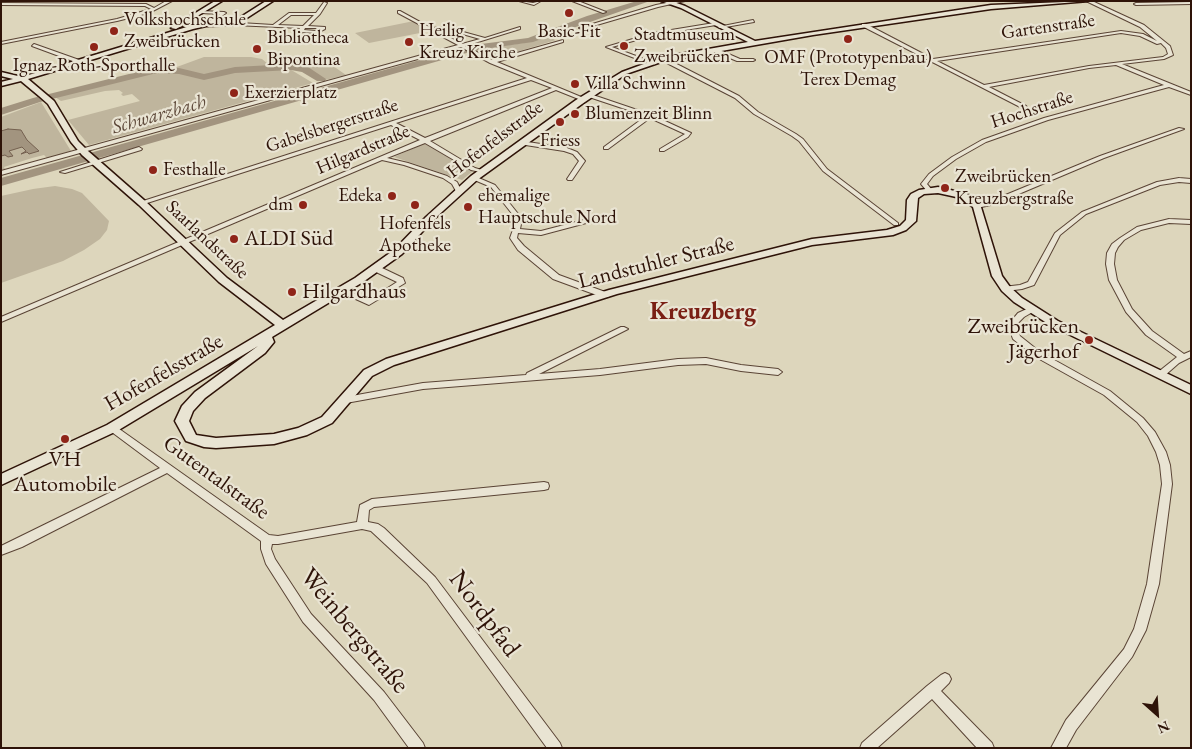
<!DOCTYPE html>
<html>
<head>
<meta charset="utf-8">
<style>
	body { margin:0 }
	#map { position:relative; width:1192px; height:749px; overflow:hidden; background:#ddd6bc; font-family:"EB Garamond",serif }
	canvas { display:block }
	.frame { position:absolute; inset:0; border:2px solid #2e1308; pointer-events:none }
	.north { position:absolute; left:1132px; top:689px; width:50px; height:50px; -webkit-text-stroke:4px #e9e4d3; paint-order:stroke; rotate:154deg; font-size:14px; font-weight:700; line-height:20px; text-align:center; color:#2e1308 }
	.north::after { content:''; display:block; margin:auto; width:18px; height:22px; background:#2e1308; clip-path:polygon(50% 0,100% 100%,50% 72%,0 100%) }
</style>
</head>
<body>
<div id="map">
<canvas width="1192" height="749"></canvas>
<div class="frame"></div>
<div class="north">N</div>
</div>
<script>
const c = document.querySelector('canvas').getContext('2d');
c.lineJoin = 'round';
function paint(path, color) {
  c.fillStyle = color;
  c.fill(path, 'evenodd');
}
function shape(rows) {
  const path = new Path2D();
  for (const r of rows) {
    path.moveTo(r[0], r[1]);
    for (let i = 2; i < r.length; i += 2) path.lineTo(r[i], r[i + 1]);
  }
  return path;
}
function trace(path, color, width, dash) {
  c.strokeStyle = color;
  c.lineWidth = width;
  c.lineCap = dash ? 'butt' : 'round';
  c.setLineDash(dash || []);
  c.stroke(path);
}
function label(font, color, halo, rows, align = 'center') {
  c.font = font + ' "EB Garamond",serif';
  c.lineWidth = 4.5;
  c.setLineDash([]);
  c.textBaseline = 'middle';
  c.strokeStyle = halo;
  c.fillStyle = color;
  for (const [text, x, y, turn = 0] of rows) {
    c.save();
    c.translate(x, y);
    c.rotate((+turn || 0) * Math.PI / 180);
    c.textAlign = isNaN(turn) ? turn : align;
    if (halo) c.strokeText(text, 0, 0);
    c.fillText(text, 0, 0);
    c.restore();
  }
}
paint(shape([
	[414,21,430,31,369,43,355,33],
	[545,36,556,40,493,59,473,50,524,43],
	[204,57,251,57,262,59,268,64,323,59,346,75,321,81,295,68,288,68,313,83,89,145,68,120,140,101,132,94,123,96,121,94,123,93,119,90,105,91,61,101,52,95,95,86,161,67,174,68],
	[41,102,71,151,47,158,44,155,32,158,4,167,5,169,1,170,1,117],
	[425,143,473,171,462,180,394,157],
	[55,186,72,189,82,193,109,221,107,230,100,239,84,250,63,261,1,283,1,196,33,189]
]), '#bfb59d');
const water = shape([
	[8,129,21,130,27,140,39,151,29,154,27,152,21,154,26,151,22,147,9,151,13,156,8,157,5,155,1,156,1,131,8,129]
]);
paint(water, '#a2947f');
trace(water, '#74604f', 1);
paint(shape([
	[637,1,650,1,533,42,477,50,1,186,1,178,473,45,528,38,587,16,637,1],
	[291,64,308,67,326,79,325,81,317,81,302,72,291,70,235,73,204,80,179,74,157,73,40,102,1,115,1,108,33,98,157,67,179,68,204,74,235,67,291,64]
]), '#a2947f');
const street = shape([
	[166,1,172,1,149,13,117,21,1,44,1,42,117,19,151,9,145,6,1,5,1,3,146,4,154,8,166,1],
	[519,1,533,3,541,1,534,5,519,1],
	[572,1,578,1,606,12,603,13,572,1],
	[676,1,685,1,658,7,583,29,579,28,656,5,676,1],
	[1086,1,1092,1,1144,25,1170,46,1173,55,1164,59,1122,64,1191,92,1191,95,1169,87,1048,120,986,142,956,159,933,176,927,184,932,190,927,191,921,184,929,174,952,157,982,140,1044,118,1164,85,1116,65,1089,68,989,87,1026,106,1027,107,1024,109,862,26,862,24,866,24,933,59,1121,31,1143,34,1157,41,1140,27,1086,1],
	[1121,33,1140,36,1157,44,1161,43,1166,48,1168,54,1163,57,1089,66,984,85,937,61,1121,33],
	[324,2,327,3,320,14,308,26,325,27,325,29,317,33,299,32,300,28,234,25,232,24,240,23,273,25,289,13,316,13,324,2],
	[291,15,314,15,303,26,278,25,291,15],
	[305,28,319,28,316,31,304,30,305,28],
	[1191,2,1191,4,1136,5,1134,4,1136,3,1191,2],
	[200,11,224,12,226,13,209,25,207,23,220,14,201,13,200,11],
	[398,11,400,11,431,28,445,27,485,38,520,27,520,29,465,46,492,60,563,40,563,42,497,62,586,99,581,100,556,90,430,141,475,168,485,171,485,173,471,170,425,143,387,158,408,163,447,176,457,182,462,192,461,193,457,193,452,184,443,178,404,165,382,160,1,322,1,317,420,140,391,125,144,204,140,204,140,202,527,78,490,63,461,47,1,175,1,171,458,45,398,13,398,11],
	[445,29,480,39,462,44,436,30,445,29],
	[531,80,552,88,425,138,396,123,531,80],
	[753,20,754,22,720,28,718,27,753,20],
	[714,23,716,25,654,35,612,47,652,62,652,63,650,64,606,47,653,33,714,23],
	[34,44,82,61,82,62,78,63,32,46,34,44],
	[713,49,717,49,740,59,753,59,755,60,753,61,737,61,713,51,713,49],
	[661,58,665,58,739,96,758,112,796,134,803,139,827,169,898,223,898,225,894,225,823,171,799,141,792,136,754,114,735,98,661,60,661,58],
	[586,94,590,94,652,115,691,133,688,137,664,151,660,151,660,149,685,134,650,118,608,149,604,149,604,147,646,116,586,96,586,94],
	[1179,128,1184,129,1104,158,995,204,977,208,974,206,975,205,991,201,1100,156,1179,128],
	[521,141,567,148,577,152,585,161,572,180,568,180,567,179,579,161,573,154,564,151,519,144,518,143,521,141],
	[139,147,142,149,141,150,65,173,60,172,139,147],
	[474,176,495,185,519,215,521,224,520,229,541,231,603,215,605,216,605,218,541,235,518,233,517,238,524,246,559,275,608,293,609,295,608,297,602,297,553,279,518,250,510,238,515,224,513,215,491,187,472,179,472,177,474,176],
	[1179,178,1191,179,1191,183,1179,182,1160,185,1086,214,1060,235,1034,285,1022,289,1006,291,1002,289,1003,287,1020,285,1028,282,1055,233,1082,212,1157,182,1179,178],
	[1169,219,1191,220,1191,224,1169,223,1141,230,1124,240,1118,247,1115,253,1114,264,1117,280,1132,309,1152,331,1184,354,1191,351,1191,357,1179,363,1163,377,1160,378,1156,375,1157,373,1177,357,1146,335,1126,312,1109,280,1106,264,1107,253,1112,244,1120,238,1137,227,1169,219],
	[374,267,380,267,403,278,405,283,369,305,338,291,342,289,345,289,369,300,397,282,374,271,374,267],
	[1029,308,1035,308,1036,310,1024,317,1016,325,1020,336,1040,352,1110,391,1143,418,1155,432,1166,452,1170,465,1172,484,1159,584,1146,630,1132,657,1076,730,1066,748,1051,748,1066,720,1124,649,1134,629,1147,584,1162,484,1160,465,1156,452,1148,436,1137,422,1104,395,1034,356,1013,339,1008,325,1018,313,1029,308],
	[621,327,624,327,628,329,539,374,600,369,678,359,706,358,741,365,778,369,782,372,778,375,741,371,706,364,678,365,600,375,423,389,346,403,341,400,346,397,423,383,526,375,527,373,621,327],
	[112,425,115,426,269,535,278,536,357,522,360,505,372,499,544,482,548,483,549,486,548,489,544,490,374,507,369,510,368,522,378,524,384,528,435,577,560,743,562,748,547,748,427,583,371,531,362,529,278,544,272,544,271,549,275,559,311,614,384,692,423,743,425,748,409,748,374,700,303,622,266,564,261,549,261,541,167,473,22,547,1,555,1,546,160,468,109,430,107,428,109,426,112,425],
	[945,673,949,675,951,679,949,683,941,691,992,743,994,748,977,748,932,699,877,748,860,748,862,743,927,686,941,675,945,673]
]);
const secondary = shape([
	[215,1,222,1,176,29,171,28,215,1],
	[266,1,273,1,236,25,206,26,193,29,28,79,54,101,78,141,88,151,145,201,227,278,283,320,355,278,394,250,426,217,471,176,576,100,622,72,663,57,748,42,681,8,661,1,671,1,685,6,755,41,991,5,1089,1,991,9,813,35,664,61,626,74,582,104,477,180,432,221,402,254,363,282,272,337,274,342,265,353,205,398,193,411,189,421,196,435,216,438,274,434,298,428,322,417,364,370,386,359,609,290,812,239,887,230,900,226,906,220,907,200,911,194,919,190,938,187,967,194,980,204,1002,276,1010,287,1022,298,1058,321,1191,385,1191,394,1050,325,1014,302,1002,291,992,276,973,207,961,198,938,193,924,194,918,198,916,221,906,230,893,235,812,245,617,294,394,365,372,376,332,423,307,435,274,444,216,448,204,447,186,441,175,421,182,406,195,392,258,346,117,431,1,485,1,474,107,425,275,325,219,282,139,205,82,155,71,142,48,104,39,96,21,81,1,86,1,82,13,79,1,76,1,72,22,77,190,26,206,22,233,22,266,1]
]);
trace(street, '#5a4435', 2);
trace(secondary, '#2e1308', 3);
paint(street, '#e9e4d3');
paint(secondary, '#e9e4d3');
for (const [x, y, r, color] of [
	[569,13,5,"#8f2418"],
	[114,31,5,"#8f2418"],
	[848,39,5,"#8f2418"],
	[409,42,5,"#8f2418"],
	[624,46,5,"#8f2418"],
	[94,47,5,"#8f2418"],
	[257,49,5,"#8f2418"],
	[575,84,5,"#8f2418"],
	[234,93,5,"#8f2418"],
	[575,114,5,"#8f2418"],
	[560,122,5,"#8f2418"],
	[153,170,5,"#8f2418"],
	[945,188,5,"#8f2418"],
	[392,196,5,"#8f2418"],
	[303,205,5,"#8f2418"],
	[415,205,5,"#8f2418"],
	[468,207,5,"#8f2418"],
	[234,239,5,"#8f2418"],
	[292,292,5,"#8f2418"],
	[1089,340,5,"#8f2418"],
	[65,439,5,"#8f2418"]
]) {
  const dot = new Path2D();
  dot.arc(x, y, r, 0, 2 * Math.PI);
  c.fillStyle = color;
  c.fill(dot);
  trace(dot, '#e9e4d3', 2);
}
label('19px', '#2e1308', '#e9e4d3', [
	["Volkshochschule",124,20],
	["Zweibrücken",124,42],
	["Heilig",419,31],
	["Kreuz Kirche",419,53],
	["Basic-Fit",569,32,"center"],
	["Stadtmuseum",634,35],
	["Zweibrücken",634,57],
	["Bibliotheca",267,38],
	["Bipontina",267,60],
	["OMF (Prototypenbau)",848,58,"center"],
	["Terex Demag",848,80,"center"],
	["Ignaz-Roth-Sporthalle",94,66,"center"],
	["Villa Schwinn",585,84],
	["Exerzierplatz",244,93],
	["Blumenzeit Blinn",585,114],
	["Friess",560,141,"center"],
	["Festhalle",163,170],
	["Zweibrücken",955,177],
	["Kreuzbergstraße",955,199],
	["Edeka",382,196,"right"],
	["ehemalige",478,196],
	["Hauptschule Nord",478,218],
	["dm",293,205,"right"],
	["Hofenfels",415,224,"center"],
	["Apotheke",415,246,"center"]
], 'left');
label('19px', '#2e1308', '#e9e4d3', [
	["Gartenstraße",1048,27,-8],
	["Hochstraße",1032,110,-18],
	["Gabelsbergerstraße",332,126,-18],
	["Hofenfelsstraße",495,140,-37],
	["Hilgardstraße",363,150,-23],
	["Saarlandstraße",207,240,43]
]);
label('italic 20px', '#5c4738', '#e9e4d3', [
	["Schwarzbach",159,115,-16]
]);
label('22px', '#2e1308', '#e9e4d3', [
	["ALDI Süd",244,239],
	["Hilgardhaus",302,292],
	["Zweibrücken",1079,327,"right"],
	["Jägerhof",1079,352,"right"],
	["VH",65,460,"center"],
	["Automobile",65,485,"center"]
], 'left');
label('22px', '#2e1308', '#e9e4d3', [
	["Landstuhler Straße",656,263,-14],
	["Hofenfelsstraße",164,373,-30],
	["Gutentalstraße",216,478,36]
]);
label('bold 24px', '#7a1f14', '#e9e4d3', [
	["Kreuzberg",703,312]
]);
label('26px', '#2e1308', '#e9e4d3', [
	["Nordpfad",484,614,53],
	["Weinbergstraße",354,631,50]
]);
</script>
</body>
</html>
